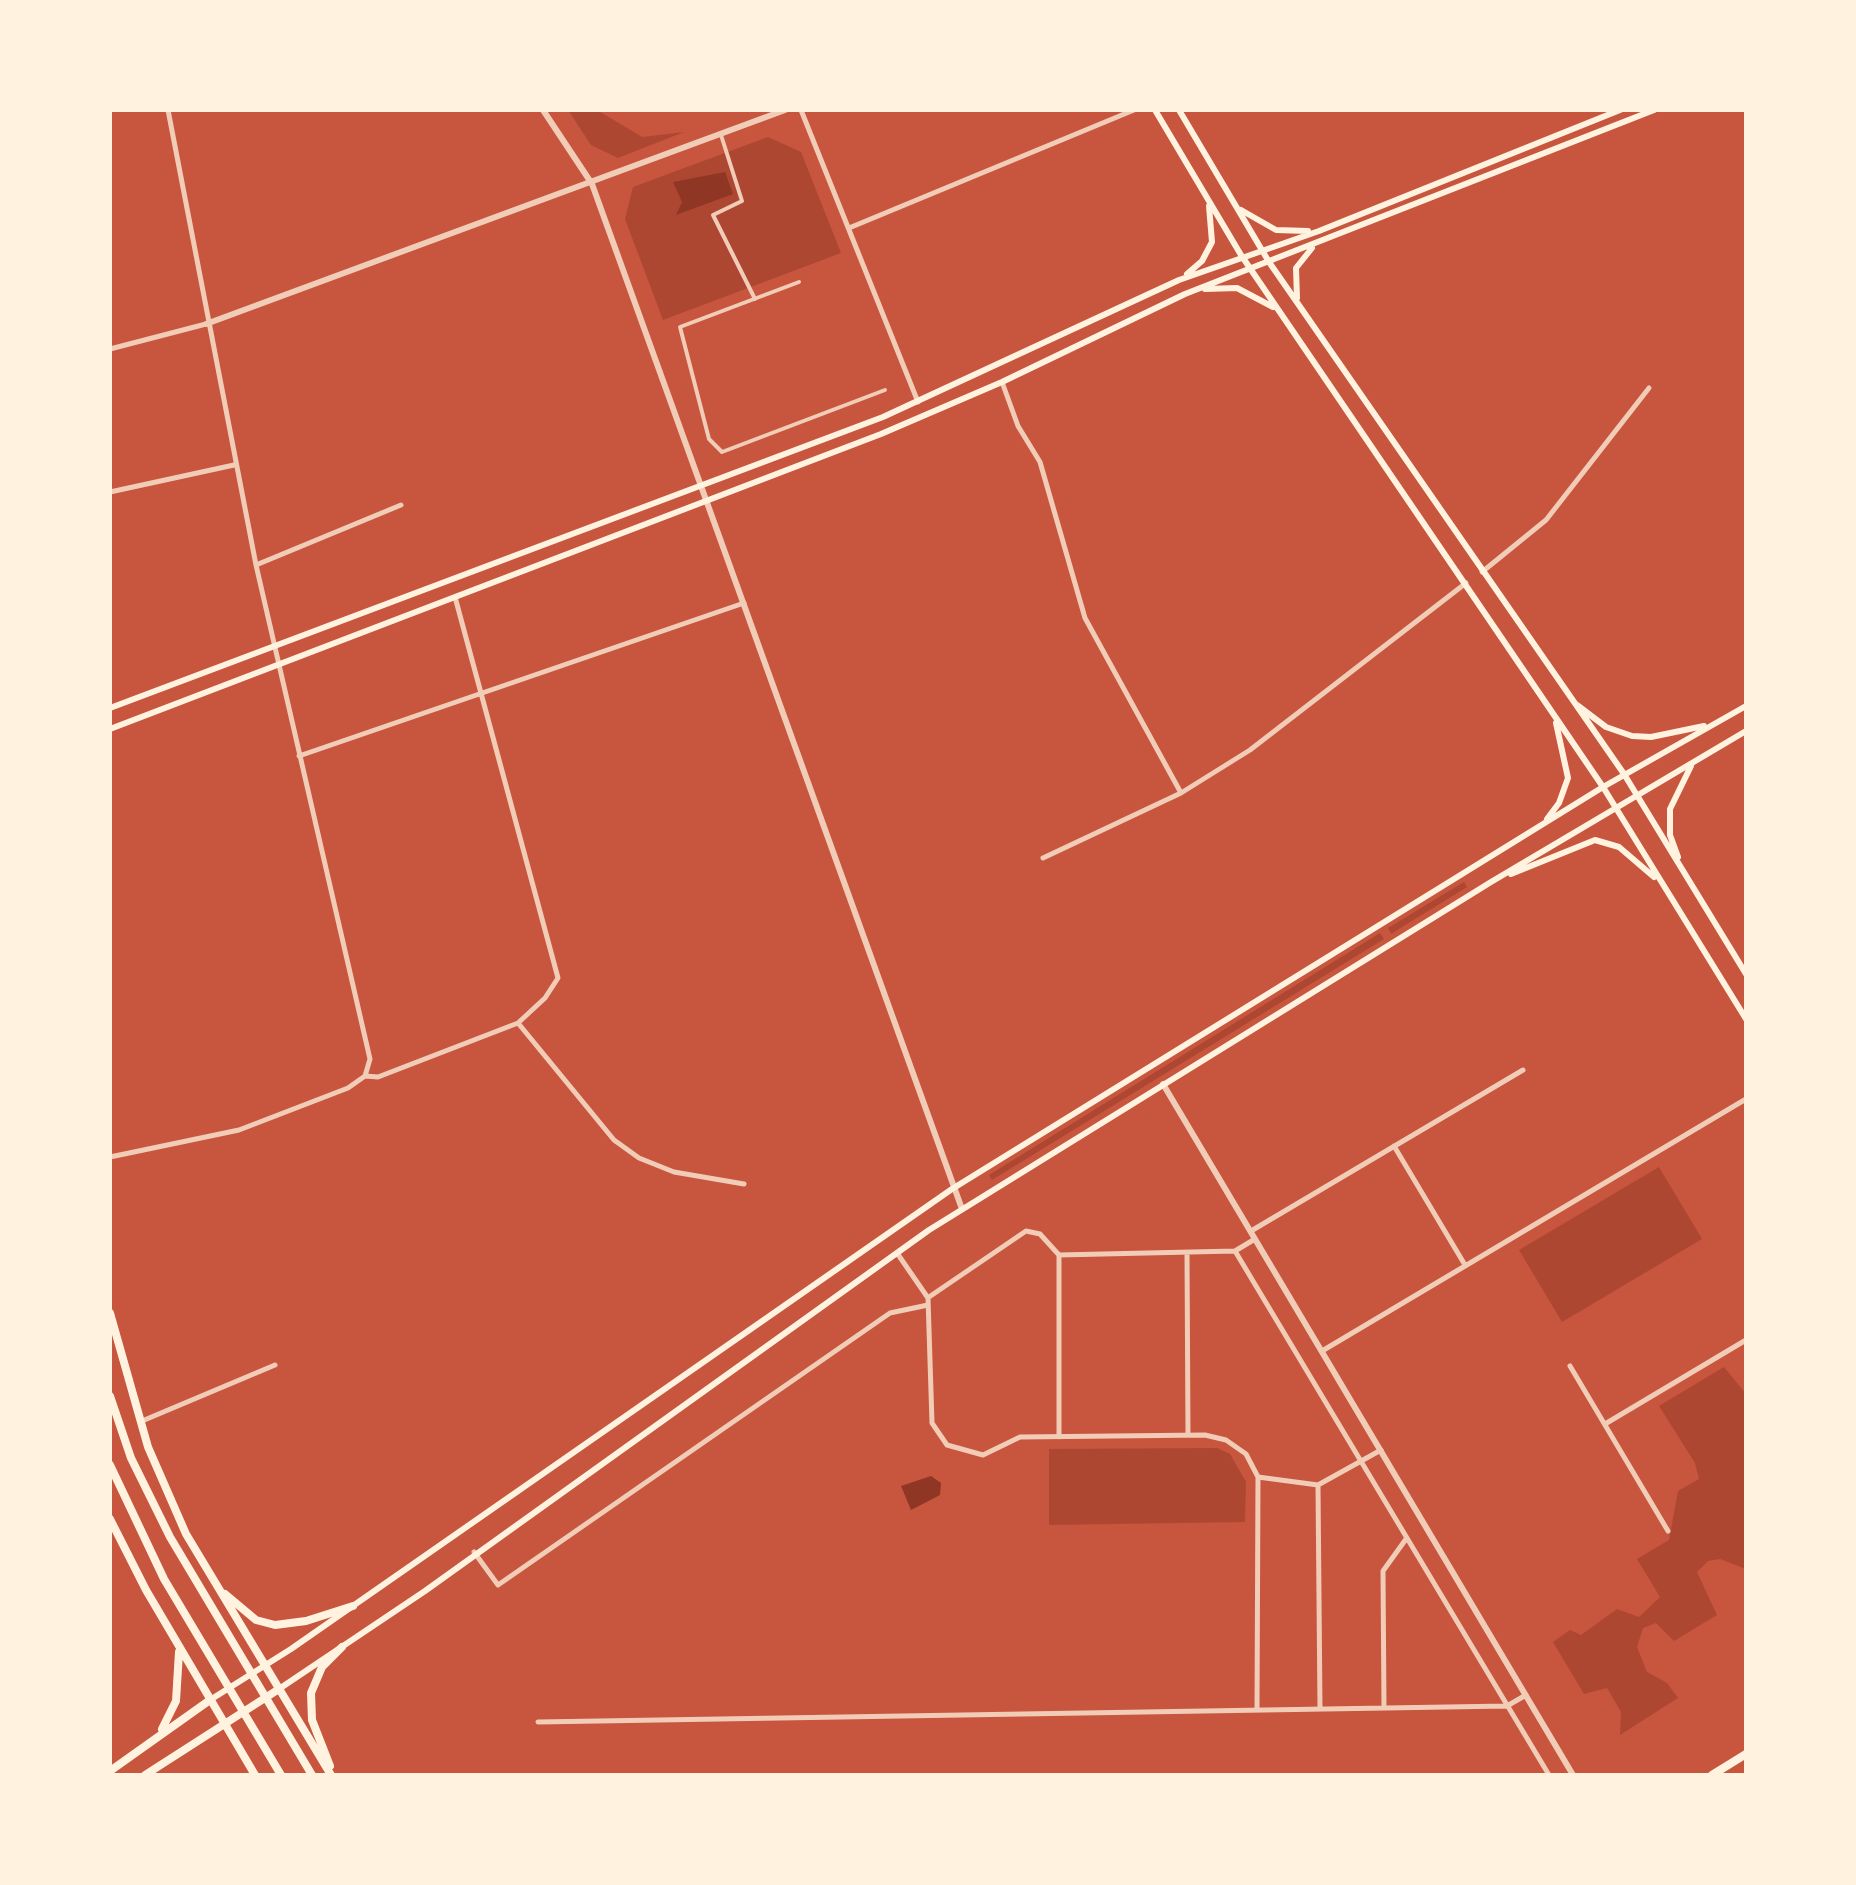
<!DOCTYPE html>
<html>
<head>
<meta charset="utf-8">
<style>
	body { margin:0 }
	#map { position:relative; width:1856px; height:1885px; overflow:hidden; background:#c8553d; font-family:Arial,sans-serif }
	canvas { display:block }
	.frame { position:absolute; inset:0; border:112px solid #fff3e0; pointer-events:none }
</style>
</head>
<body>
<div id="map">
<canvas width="1856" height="1885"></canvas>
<div class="frame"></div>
</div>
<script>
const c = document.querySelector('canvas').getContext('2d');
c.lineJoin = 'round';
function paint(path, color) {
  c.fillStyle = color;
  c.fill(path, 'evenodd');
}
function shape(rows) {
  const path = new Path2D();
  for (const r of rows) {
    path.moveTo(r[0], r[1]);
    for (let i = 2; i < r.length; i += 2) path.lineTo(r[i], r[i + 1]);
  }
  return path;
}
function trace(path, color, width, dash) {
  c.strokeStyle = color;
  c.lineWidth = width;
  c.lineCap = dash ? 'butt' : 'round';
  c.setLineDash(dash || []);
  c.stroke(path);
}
paint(shape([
	[568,110,597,110,642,137,684,132,618,158,591,145],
	[768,137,801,152,841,253,663,320,625,219,633,187],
	[1464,882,1467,887,1391,934,1388,928],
	[1380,933,1384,939,992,1180,989,1175],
	[1659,1167,1702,1239,1562,1322,1519,1250],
	[1724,1367,1746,1394,1746,1569,1720,1559,1708,1561,1697,1572,1717,1615,1674,1641,1656,1623,1643,1628,1637,1647,1647,1672,1667,1683,1678,1698,1620,1735,1621,1712,1607,1688,1584,1694,1553,1642,1570,1630,1581,1635,1617,1609,1639,1617,1660,1597,1637,1559,1669,1540,1678,1491,1699,1479,1695,1463,1659,1406],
	[1217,1448,1230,1454,1246,1482,1245,1522,1049,1525,1049,1449]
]), '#ae4732');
paint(shape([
	[725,172,733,194,676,215,682,202,673,182],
	[931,1476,941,1483,940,1495,911,1510,901,1486]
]), '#8f3625');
trace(shape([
	[721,135,742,201,713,215,755,299],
	[799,282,680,327,709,439,722,452,885,390]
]), '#f1ccb7', 4);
trace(shape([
	[801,110,918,402],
	[849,228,1134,110],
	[110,349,206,324],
	[1002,382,1018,426,1040,462,1085,618,1181,793],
	[110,492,234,465],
	[256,565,401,505],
	[1482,572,1546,520,1649,388],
	[299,756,744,603],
	[1043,858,1181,793,1250,750,1466,583],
	[518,1023,614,1140,639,1158,674,1172,744,1184],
	[365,1076,378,1077,518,1023,545,998,558,978,455,597],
	[1394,1146,1465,1265],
	[110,1157,239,1130,348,1088,365,1076,370,1059,256,565,168,110],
	[1251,1231,1523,1070],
	[1235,1251,1549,1775],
	[897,1253,928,1298,932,1423,947,1445,983,1455,1020,1437,1205,1435,1226,1440,1246,1454,1258,1477,1257,1710],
	[1187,1253,1188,1435],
	[929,1297,1026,1231,1040,1234,1059,1255,1235,1251,1255,1239],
	[1322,1351,1746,1099],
	[1570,1366,1668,1531],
	[142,1421,275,1365],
	[1605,1424,1746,1340],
	[1059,1437,1059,1255],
	[1258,1477,1318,1485,1320,1709],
	[1318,1485,1381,1450],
	[474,1552,498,1585,890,1313,928,1305],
	[1384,1708,1383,1571,1406,1539],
	[538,1722,1507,1706,1526,1695]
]), '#f1ccb7', 5);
trace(shape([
	[543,110,592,184,962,1209],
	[206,324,785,110],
	[1163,1084,1573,1775]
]), '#f1ccb7', 6);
trace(shape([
	[1155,110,1241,255,1603,787,1746,1019],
	[1179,110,1269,262,1624,774,1746,974],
	[1241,210,1276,230,1308,231],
	[1187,274,1202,261,1212,242,1209,206],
	[1205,289,1237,288,1273,307],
	[1297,298,1296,268,1312,248],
	[1577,705,1606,727,1632,736,1651,737,1704,726],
	[110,708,883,417,1179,280,1319,231,1620,110],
	[110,729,881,434,1002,382,1185,294,1654,110],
	[1547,819,1559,803,1568,778,1556,723],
	[1678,857,1670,835,1670,809,1691,766],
	[1511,874,1595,840,1619,847,1654,877],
	[279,1689,425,1591,929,1230,1491,882,1746,731],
	[210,1700,291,1649,952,1189,1603,787,1746,706]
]), '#fff3e0', 6);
trace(shape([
	[110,1313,148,1447,186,1534,331,1775],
	[110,1396,131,1458,170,1537,312,1775],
	[110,1465,164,1579,281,1775],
	[110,1519,146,1590,255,1775],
	[225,1594,256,1620,275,1625,306,1621,353,1606],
	[162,1729,176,1701,179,1652],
	[330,1766,312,1720,311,1693,322,1667,342,1647],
	[110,1771,210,1700],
	[145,1775,279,1689],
	[1712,1775,1746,1754]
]), '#fff3e0', 8);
</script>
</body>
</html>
